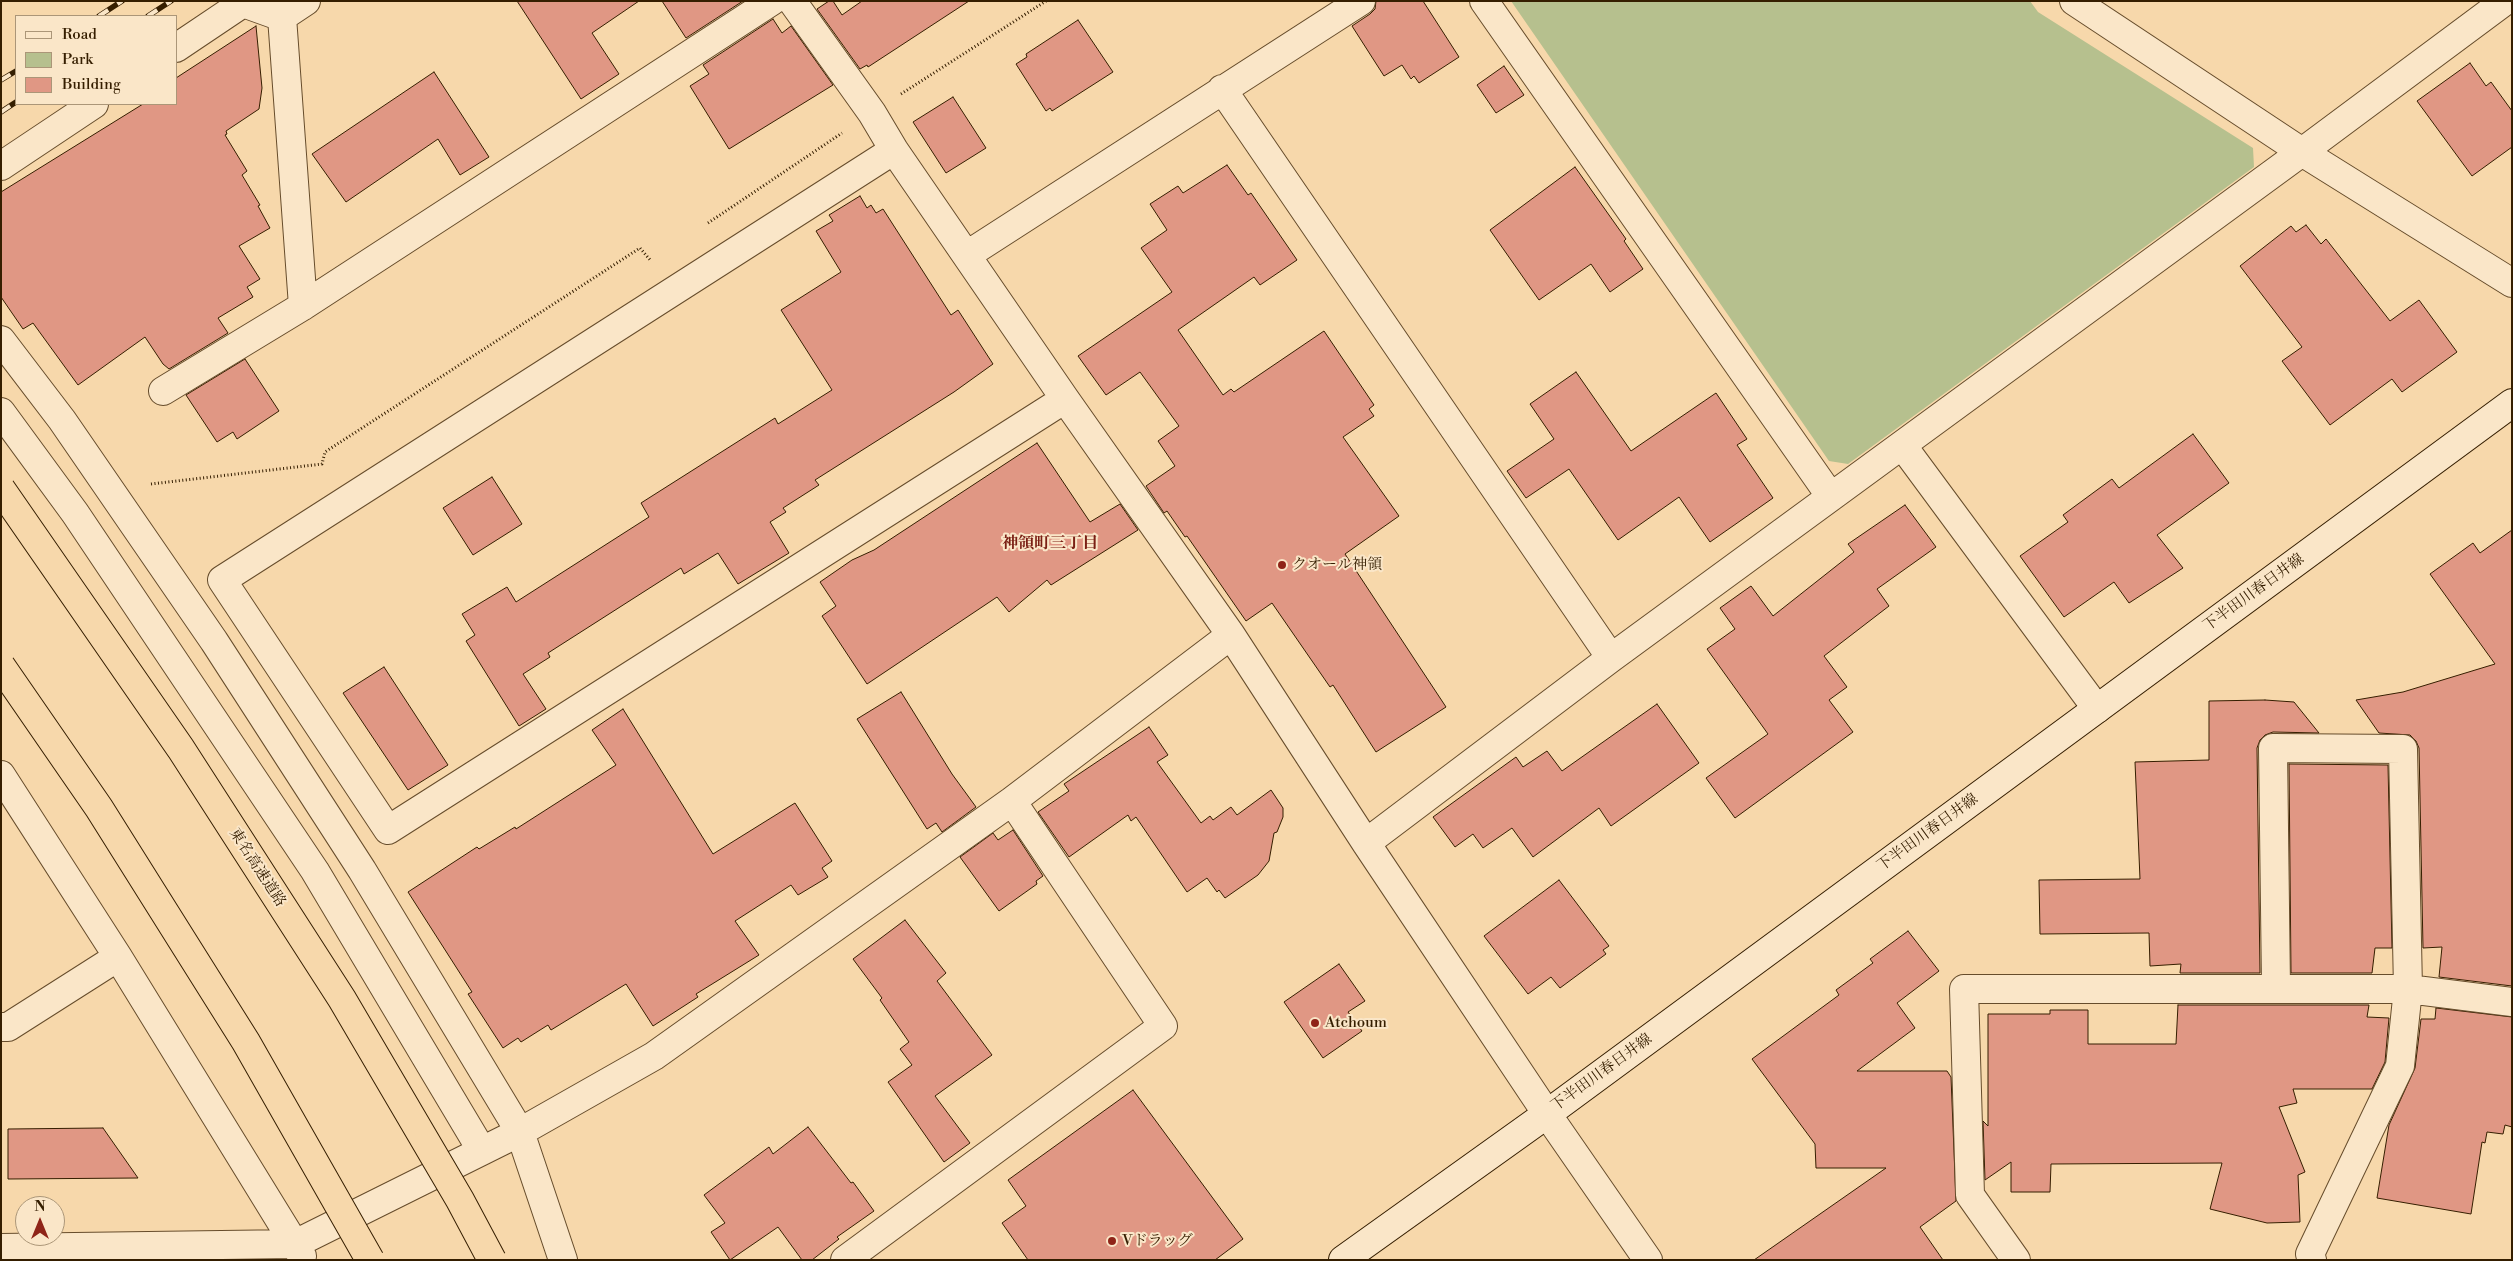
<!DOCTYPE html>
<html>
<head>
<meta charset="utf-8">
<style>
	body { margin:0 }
	#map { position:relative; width:2513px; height:1261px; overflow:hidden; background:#f7d8ab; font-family:"Libre Bodoni",serif }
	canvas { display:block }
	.frame { position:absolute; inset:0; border:2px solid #351e00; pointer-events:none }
	.legend { position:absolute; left:15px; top:15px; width:162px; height:90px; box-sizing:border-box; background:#fae6c8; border:1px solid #ab9678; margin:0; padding:6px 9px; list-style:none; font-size:15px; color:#351e00 }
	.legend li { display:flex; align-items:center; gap:10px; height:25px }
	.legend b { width:25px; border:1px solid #ab9678 }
	.north { position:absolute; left:15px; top:1196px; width:50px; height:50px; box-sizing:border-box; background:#fae6c8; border:1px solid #ab9678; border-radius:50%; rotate:0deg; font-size:14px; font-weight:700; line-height:20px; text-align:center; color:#351e00 }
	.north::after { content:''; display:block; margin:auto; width:18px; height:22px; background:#8f2418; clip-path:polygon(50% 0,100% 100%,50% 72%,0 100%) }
</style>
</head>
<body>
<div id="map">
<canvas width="2513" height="1261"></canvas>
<div class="frame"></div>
<ul class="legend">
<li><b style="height:6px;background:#fae6c8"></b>Road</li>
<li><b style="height:14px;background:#b6c08e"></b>Park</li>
<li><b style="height:14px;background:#e09784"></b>Building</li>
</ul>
<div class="north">N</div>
</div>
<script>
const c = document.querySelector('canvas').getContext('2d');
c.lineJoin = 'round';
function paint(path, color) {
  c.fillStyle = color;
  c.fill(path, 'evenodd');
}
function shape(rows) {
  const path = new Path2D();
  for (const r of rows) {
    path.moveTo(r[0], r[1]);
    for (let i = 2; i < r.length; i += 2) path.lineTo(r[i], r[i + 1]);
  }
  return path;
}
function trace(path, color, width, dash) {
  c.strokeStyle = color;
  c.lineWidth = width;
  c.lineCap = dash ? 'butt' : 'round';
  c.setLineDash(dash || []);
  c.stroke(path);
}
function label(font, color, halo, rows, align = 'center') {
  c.font = font + ' "Libre Bodoni","Noto Serif JP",serif';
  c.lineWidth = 4;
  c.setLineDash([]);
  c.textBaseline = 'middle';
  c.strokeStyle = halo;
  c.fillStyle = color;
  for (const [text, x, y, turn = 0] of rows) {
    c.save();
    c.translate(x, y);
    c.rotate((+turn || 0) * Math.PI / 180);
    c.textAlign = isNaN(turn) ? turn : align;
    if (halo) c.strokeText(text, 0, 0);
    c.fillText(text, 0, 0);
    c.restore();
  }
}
paint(shape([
	[1511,1,2030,1,2038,12,2253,148,2254,167,1848,464,1829,461]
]), '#b6c08e');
const building = shape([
	[517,1,639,1,592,33,619,74,581,99,517,1],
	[662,1,743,1,686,38,662,1],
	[829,1,833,1,842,15,862,1,969,1,868,67,867,65,860,69,817,9,829,1],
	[1376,1,1423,1,1459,57,1419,83,1414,76,1411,79,1402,65,1384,76,1352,26,1370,14,1375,9,1376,1],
	[773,19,782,33,791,26,833,85,729,149,690,86,709,74,703,65,773,19],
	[1078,20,1113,72,1052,111,1050,108,1046,111,1016,64,1027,57,1026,54,1078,20],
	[256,26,262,88,259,109,226,131,227,134,225,135,247,171,242,175,260,205,258,206,270,228,239,246,260,279,247,287,253,297,218,318,228,333,169,369,163,364,145,337,78,385,33,323,23,329,1,297,1,192,143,104,176,104,176,78,256,26],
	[2470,63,2486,86,2491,82,2512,111,2512,147,2472,176,2417,101,2470,63],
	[1504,66,1524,95,1496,113,1477,85,1504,66],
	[434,72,489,157,460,175,438,139,346,202,312,154,434,72],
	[953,97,986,148,946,173,913,122,953,97],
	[1227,165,1248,195,1251,193,1297,260,1260,285,1254,277,1178,330,1223,395,1231,389,1234,392,1324,331,1374,405,1369,409,1374,416,1343,437,1399,516,1345,554,1446,707,1376,752,1333,685,1330,687,1272,603,1246,621,1187,536,1185,537,1167,511,1164,513,1146,486,1175,466,1158,441,1179,426,1140,372,1106,395,1078,356,1172,292,1141,248,1167,230,1150,204,1178,186,1183,193,1227,165],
	[1575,167,1626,239,1624,241,1643,269,1610,292,1591,264,1539,300,1490,230,1575,167],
	[860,196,867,208,871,205,876,213,883,209,951,315,958,310,993,364,954,392,815,480,819,485,783,508,786,512,770,522,789,553,738,584,718,553,684,574,681,568,548,653,550,657,523,674,546,709,519,726,466,641,475,635,462,614,507,587,516,602,649,517,641,503,775,418,778,424,832,390,781,310,841,272,816,231,833,221,829,215,860,196],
	[2306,225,2321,244,2326,239,2390,321,2419,300,2457,352,2402,392,2392,379,2330,425,2282,361,2302,347,2240,266,2291,226,2296,232,2306,225],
	[245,359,279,411,237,439,233,432,217,442,186,395,245,359],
	[1576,372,1631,451,1716,393,1747,439,1737,445,1773,498,1710,542,1679,497,1618,540,1569,469,1526,498,1507,471,1554,439,1530,404,1576,372],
	[2193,434,2229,483,2157,535,2183,568,2129,603,2114,582,2064,617,2020,556,2068,522,2063,515,2112,479,2119,488,2193,434],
	[1037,443,1090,522,1120,504,1138,530,1051,585,1047,580,1009,612,997,597,867,684,822,616,836,606,820,582,852,560,874,550,1037,443],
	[492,477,522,524,473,555,443,508,492,477],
	[1905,505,1936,547,1877,589,1889,606,1824,656,1847,687,1829,700,1853,732,1735,818,1706,778,1768,734,1707,649,1735,629,1720,608,1751,586,1773,616,1854,552,1848,544,1905,505],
	[2512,530,2512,986,2439,977,2442,947,2423,948,2419,748,2416,741,2410,735,2379,733,2356,700,2403,692,2495,664,2430,574,2473,543,2480,553,2512,530],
	[384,667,448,765,408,790,343,693,384,667],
	[901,692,952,774,976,807,942,832,936,823,927,829,857,719,901,692],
	[2265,700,2294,702,2319,733,2273,732,2265,735,2260,740,2257,748,2260,973,2180,973,2181,964,2150,966,2149,933,2040,934,2039,880,2140,879,2135,762,2209,760,2209,701,2265,700],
	[1657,704,1699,763,1611,826,1599,808,1533,857,1512,828,1483,848,1473,834,1455,847,1433,817,1516,757,1523,767,1547,751,1562,771,1657,704],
	[623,709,713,854,795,803,832,861,822,868,828,877,798,895,791,885,735,921,759,955,696,994,698,997,653,1026,626,984,551,1030,548,1025,521,1042,518,1038,503,1048,468,994,472,992,408,892,477,847,479,849,515,827,516,829,616,765,592,730,623,709],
	[1149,727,1168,755,1157,762,1201,823,1210,816,1213,820,1231,807,1237,815,1271,790,1283,808,1283,817,1277,832,1274,833,1269,861,1258,875,1225,898,1219,890,1217,892,1207,878,1187,892,1136,817,1131,821,1128,815,1069,857,1038,812,1069,791,1064,784,1149,727],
	[2289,764,2388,765,2392,948,2375,948,2372,973,2291,973,2289,764],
	[1013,830,1043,876,1036,881,1037,884,999,911,960,857,993,833,998,840,1013,830],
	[1559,880,1609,946,1603,950,1606,954,1560,988,1551,977,1528,994,1484,936,1559,880],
	[905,920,946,973,937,981,992,1055,935,1096,970,1143,944,1162,888,1082,912,1065,900,1049,909,1042,880,1000,882,998,853,959,905,920],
	[1908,931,1939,971,1897,1003,1915,1028,1857,1071,1947,1071,1951,1077,1956,1201,1920,1227,1943,1260,1754,1260,1886,1168,1816,1168,1815,1144,1752,1059,1839,995,1836,990,1873,963,1870,959,1908,931],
	[1339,964,1365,1001,1348,1012,1362,1031,1323,1058,1284,1002,1339,964],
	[2178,1005,2369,1005,2367,1017,2389,1018,2385,1062,2372,1089,2293,1089,2297,1103,2279,1107,2305,1172,2298,1175,2300,1222,2267,1223,2210,1209,2222,1163,2051,1164,2050,1192,2011,1192,2011,1162,1985,1180,1983,1121,1988,1126,1988,1014,2050,1014,2050,1010,2088,1010,2088,1044,2176,1044,2178,1005],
	[2436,1008,2512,1017,2512,1127,2505,1125,2503,1134,2487,1132,2485,1143,2482,1142,2471,1214,2377,1198,2389,1125,2415,1068,2421,1019,2435,1019,2436,1008],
	[1133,1090,1243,1239,1215,1260,1028,1260,1002,1223,1026,1206,1008,1180,1133,1090],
	[808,1127,851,1183,853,1182,874,1211,837,1237,839,1239,812,1260,802,1260,778,1227,730,1260,711,1232,725,1223,704,1195,769,1147,773,1154,808,1127],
	[103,1128,138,1178,8,1179,8,1129,103,1128]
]);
paint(building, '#e09784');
trace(building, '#351e00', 1);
const minor = shape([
	[792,1,872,113,894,150,1065,399,1231,635,1366,843,1547,1114],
	[1484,1,1831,497],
	[2074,1,2302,152,2512,283],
	[176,48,243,3,282,17],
	[1222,89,1611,658],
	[894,150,222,580,388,830,1065,399],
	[1,166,94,104],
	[967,255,1361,1],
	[303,306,282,17,306,1],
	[163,391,303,306,772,1],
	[1,412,75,513,315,871,482,1151],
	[1902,445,2097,709],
	[1,775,118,957,302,1256],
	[1366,843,1611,658,2302,152,2505,1],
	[2276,987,2273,748,2403,749,2408,989,2400,1066,2310,1254,2312,1260],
	[1,1027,8,1027,118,957],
	[520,1132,563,1260],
	[1,1248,295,1244,520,1132,654,1056,1012,801,1231,635],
	[845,1260,1163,1026,1012,801],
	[2016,1260,1970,1195,1964,989,2408,989,2512,1002]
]);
const tertiary = shape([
	[1,340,62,420,214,641,362,870,520,1132],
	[1547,1114,1648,1260]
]);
const secondary = shape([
	[1343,1260,1547,1114,2512,403]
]);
trace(minor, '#664c2b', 30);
trace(tertiary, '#664c2b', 30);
trace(secondary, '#351e00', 30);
trace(shape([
	[901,94,1046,1],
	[708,223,842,133],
	[151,484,322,464,325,452,640,248,651,261]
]), '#351e00', 3, [1, 2.5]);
trace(minor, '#fae6c8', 28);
trace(tertiary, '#fae6c8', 28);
trace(secondary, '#fae6c8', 28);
const rail = shape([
	[99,16,122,1],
	[148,16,171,1],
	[1,80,16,71],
	[1,112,16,102]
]);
trace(rail, '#351e00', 5.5);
trace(rail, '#fae6c8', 4, [11]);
const motorwayBridge = shape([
	[1,489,181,749,342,999,460,1200,492,1260],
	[1,666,99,808,246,1042,370,1260]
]);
trace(motorwayBridge, '#351e00', 30, []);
trace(motorwayBridge, '#f7d8ab', 28);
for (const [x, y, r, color] of [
	[1282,565,5,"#8f2418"],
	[1315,1023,5,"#8f2418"],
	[1112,1241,5,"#8f2418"]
]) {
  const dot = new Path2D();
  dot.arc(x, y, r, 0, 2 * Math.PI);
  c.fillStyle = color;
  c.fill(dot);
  trace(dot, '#fae6c8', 2);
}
label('15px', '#351e00', '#fae6c8', [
	["クオール神領",1292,565],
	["Atchoum",1325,1023],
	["Vドラッグ",1122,1241]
], 'left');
label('15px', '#351e00', '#fae6c8', [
	["下半田川春日井線",2254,593,-36],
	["下半田川春日井線",1928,833,-36],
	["東名高速道路",257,868,57],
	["下半田川春日井線",1602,1073,-36]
]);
label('bold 16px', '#7a1f14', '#fae6c8', [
	["神領町三丁目",1050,544]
]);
</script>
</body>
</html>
